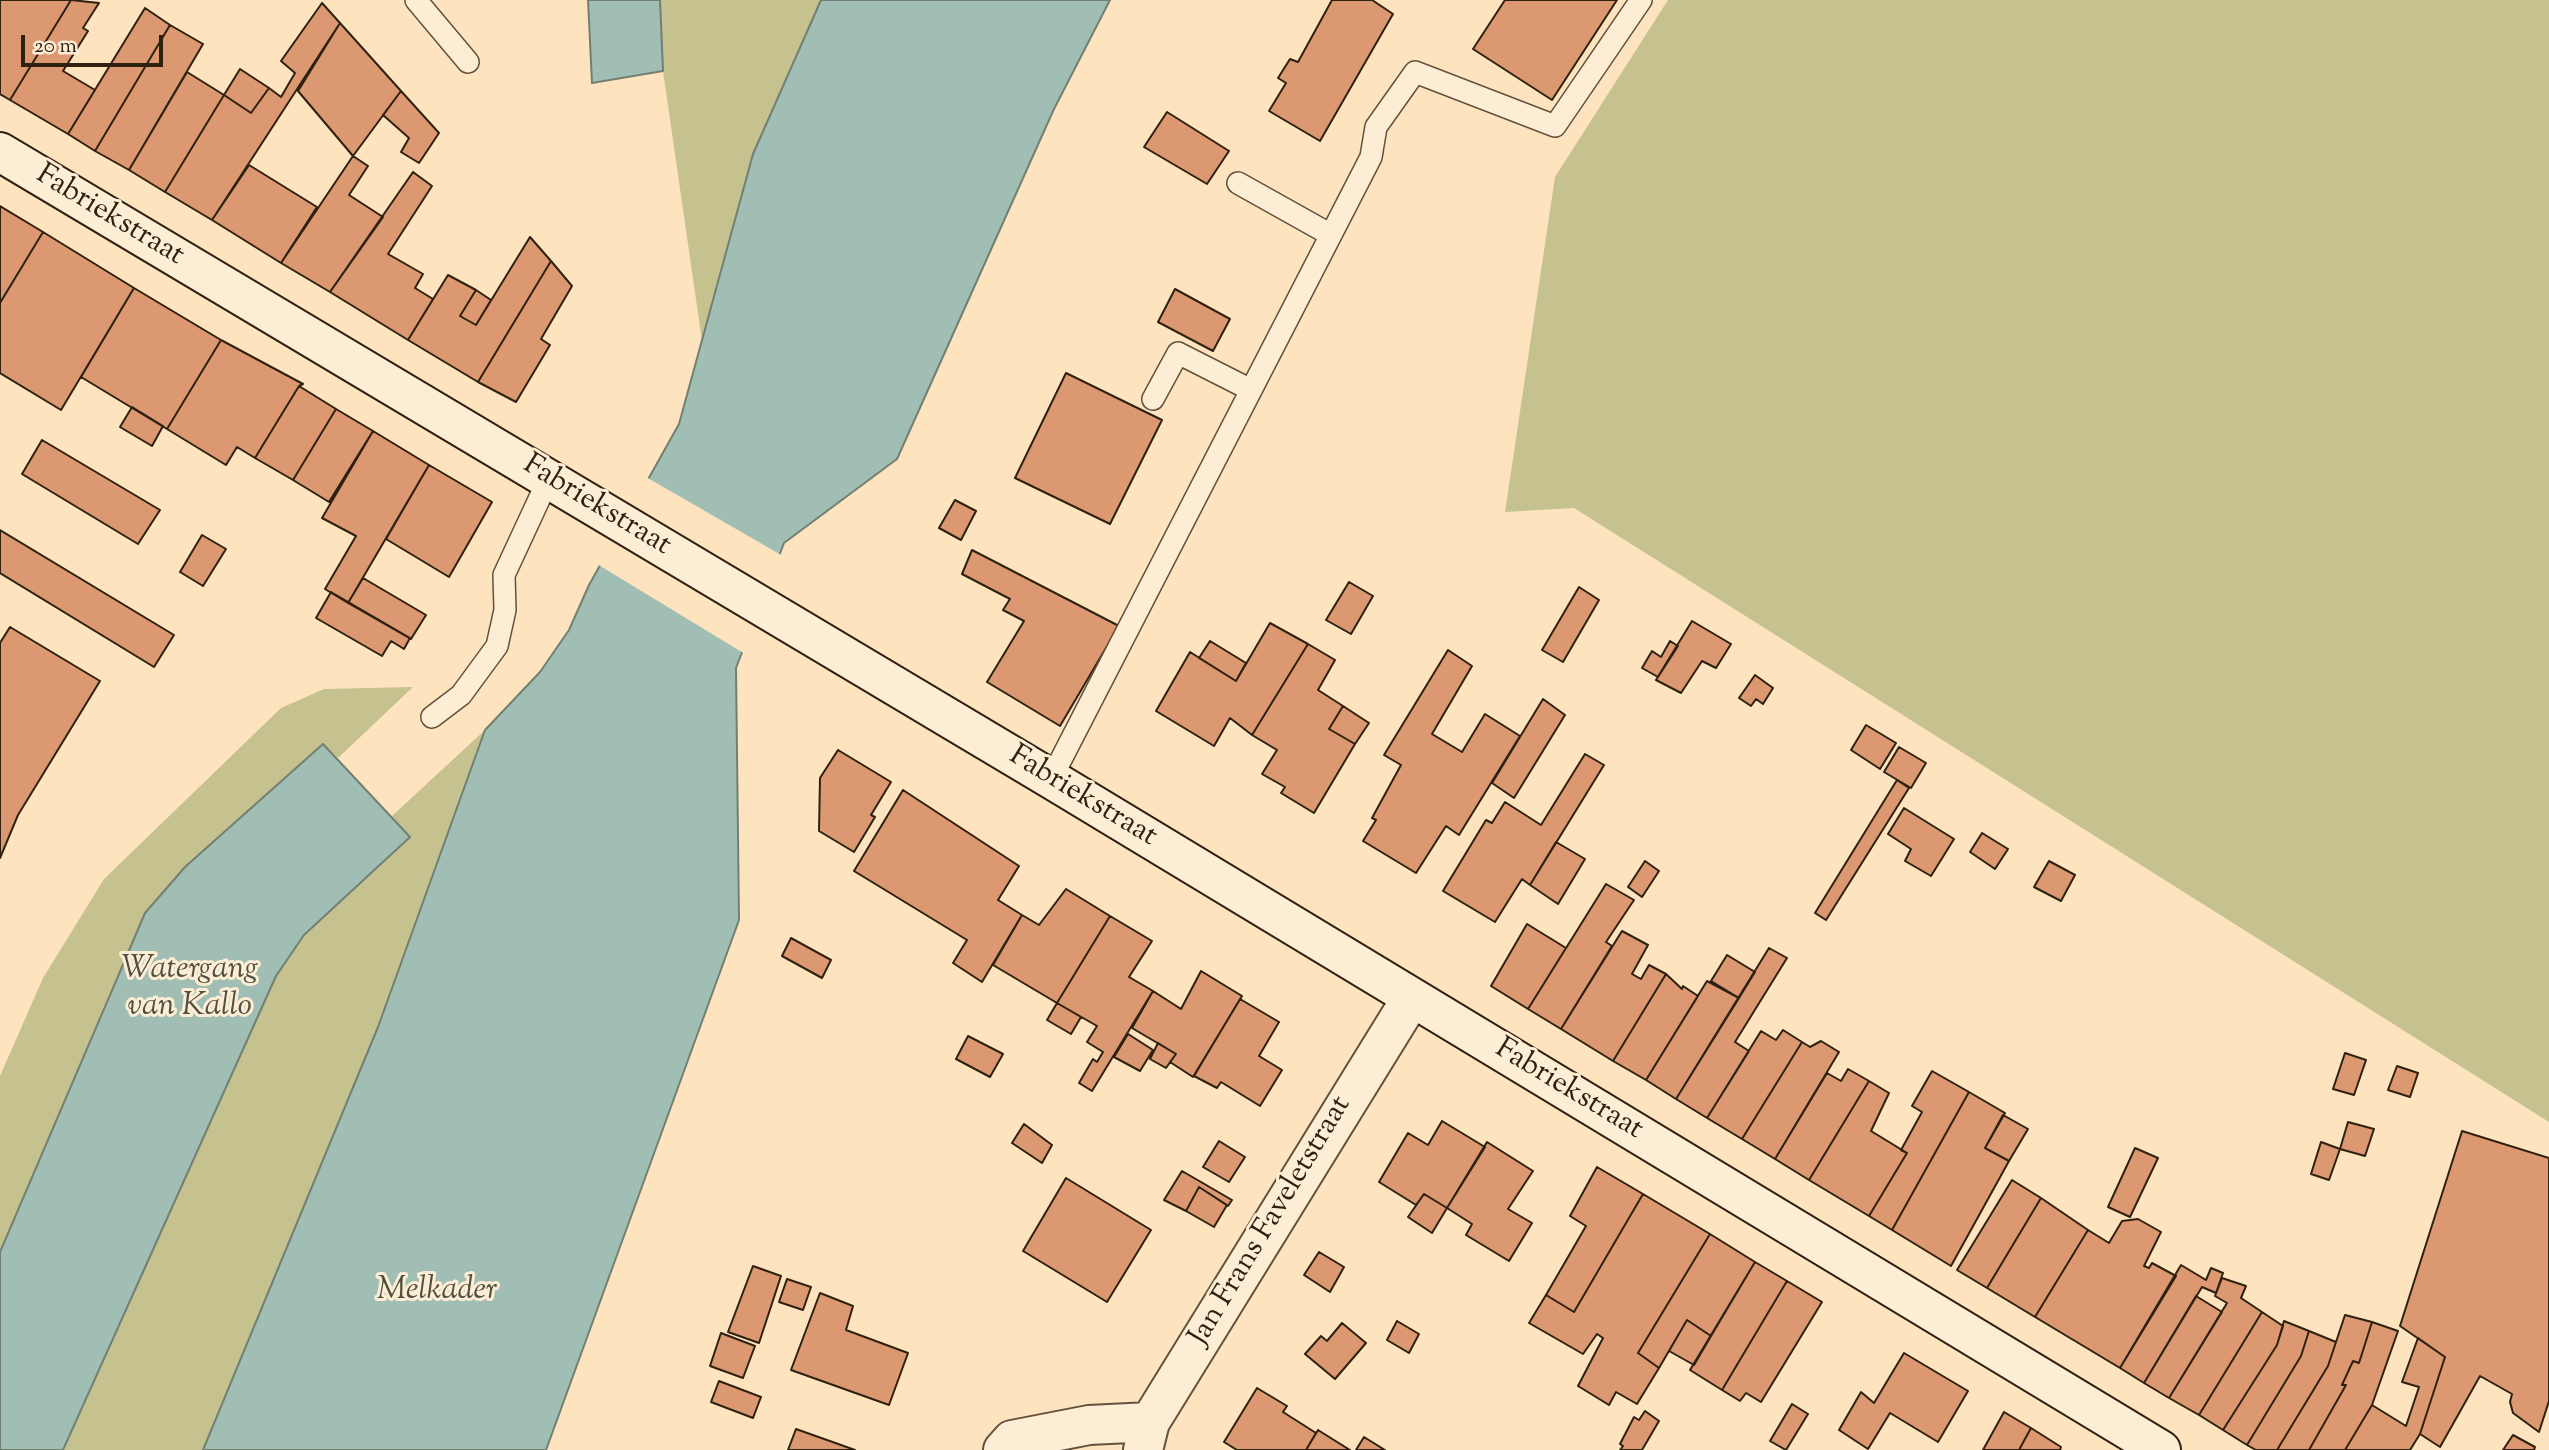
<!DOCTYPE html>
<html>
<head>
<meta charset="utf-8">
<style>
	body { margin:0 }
	#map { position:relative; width:2549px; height:1450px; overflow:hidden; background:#fee3bf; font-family:"Sorts Mill Goudy",serif }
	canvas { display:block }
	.scale { position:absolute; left:21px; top:35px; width:142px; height:32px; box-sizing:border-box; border:4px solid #2e2110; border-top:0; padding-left:9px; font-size:21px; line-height:24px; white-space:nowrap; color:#2e2110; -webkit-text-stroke:5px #feedd5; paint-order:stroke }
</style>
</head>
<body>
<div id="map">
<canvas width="2549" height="1450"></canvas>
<div class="scale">20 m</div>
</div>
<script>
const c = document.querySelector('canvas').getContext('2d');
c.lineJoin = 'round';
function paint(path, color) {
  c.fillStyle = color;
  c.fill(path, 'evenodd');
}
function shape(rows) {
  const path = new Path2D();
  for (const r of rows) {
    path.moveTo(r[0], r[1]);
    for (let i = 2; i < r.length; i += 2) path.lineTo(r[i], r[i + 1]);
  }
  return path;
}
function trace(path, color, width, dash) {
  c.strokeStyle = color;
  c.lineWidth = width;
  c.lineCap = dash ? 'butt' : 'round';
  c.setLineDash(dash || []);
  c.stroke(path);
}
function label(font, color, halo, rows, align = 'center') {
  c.font = font + ' "Sorts Mill Goudy",serif';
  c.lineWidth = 6;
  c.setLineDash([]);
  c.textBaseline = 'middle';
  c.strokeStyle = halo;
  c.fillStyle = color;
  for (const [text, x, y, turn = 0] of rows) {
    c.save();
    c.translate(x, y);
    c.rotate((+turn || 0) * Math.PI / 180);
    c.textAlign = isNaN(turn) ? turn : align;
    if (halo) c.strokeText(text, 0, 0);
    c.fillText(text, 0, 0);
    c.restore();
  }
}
paint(shape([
	[660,0,821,0,753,154,702,341,663,71],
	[1668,0,2549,0,2549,1122,1574,508,1505,512,1555,177],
	[413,687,338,758,324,744,118,973,0,1252,0,1076,43,978,104,879,281,708,324,689],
	[485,730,378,1027,203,1450,63,1450,276,976,304,935,409,837,392,816]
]), '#c5c28f');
const water = shape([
	[588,0,660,0,663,71,592,83,588,0],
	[821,0,1110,0,1054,109,897,459,784,543,736,668,739,920,546,1450,203,1450,378,1027,485,730,540,672,569,630,589,585,679,424,753,154,821,0],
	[323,744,410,837,304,935,276,976,63,1450,0,1450,0,1252,145,913,185,867,323,744]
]);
paint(water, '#a0beb3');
trace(water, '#727f72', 2);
paint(shape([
	[646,477,783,556,745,654,597,564]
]), '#fee3bf');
const building = shape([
	[0,0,71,0,10,100,0,94,0,0],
	[71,0,99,3,83,28,88,31,63,71,95,90,68,134,10,100,71,0],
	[1332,0,1372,0,1393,14,1320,141,1269,111,1286,83,1278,78,1290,59,1298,62,1332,0],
	[1505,0,1617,0,1552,100,1473,49,1505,0],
	[322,3,340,23,212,220,165,192,224,95,251,113,269,88,281,97,295,73,281,61,322,3],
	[145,8,170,25,95,151,68,134,145,8],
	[340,23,401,91,353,156,298,91,340,23],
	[170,25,203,44,129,170,95,151,170,25],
	[240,69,269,88,251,113,224,95,240,69],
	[187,72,224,95,165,192,129,170,187,72],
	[401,91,439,133,419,163,401,152,409,138,383,115,401,91],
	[1167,112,1229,151,1207,184,1144,147,1167,112],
	[353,156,368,166,349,195,383,217,330,292,281,263,353,156],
	[249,165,317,207,281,263,212,220,249,165],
	[413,172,432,186,388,254,423,274,415,288,433,299,408,340,330,292,413,172],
	[0,206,43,232,0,303,0,206],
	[43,232,134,288,61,410,0,373,0,303,43,232],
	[530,237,551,261,478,382,408,340,448,275,476,290,460,316,476,325,530,237],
	[551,261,572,286,541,339,550,345,516,402,478,382,551,261],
	[134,288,221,340,167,429,81,377,134,288],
	[1175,289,1230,319,1213,351,1158,322,1175,289],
	[476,290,491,300,476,325,460,316,476,290],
	[221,340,303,384,299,386,255,458,237,447,226,465,167,429,221,340],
	[1066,373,1162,420,1110,524,1015,478,1066,373],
	[299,386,336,409,293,480,255,458,299,386],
	[132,407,163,426,152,446,120,427,132,407],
	[336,409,373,431,329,502,293,480,336,409],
	[373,431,429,465,348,603,325,589,356,536,322,518,373,431],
	[42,440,160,510,138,544,22,474,42,440],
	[429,465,492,502,449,577,386,539,429,465],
	[955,500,976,511,961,540,939,528,955,500],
	[0,530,174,635,154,667,0,573,0,530],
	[202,535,226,549,203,586,180,572,202,535],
	[972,550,1119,626,1060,726,987,682,1024,621,1003,610,1010,599,962,574,972,550],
	[363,578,426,615,411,639,348,603,363,578],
	[1349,582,1373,596,1351,634,1326,620,1349,582],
	[1579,587,1599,600,1563,662,1542,650,1579,587],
	[331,592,410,638,404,649,391,641,382,656,316,618,331,592],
	[1692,621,1731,644,1716,668,1702,661,1681,693,1656,680,1692,621],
	[1270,623,1308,644,1252,735,1230,718,1214,746,1156,711,1190,652,1236,681,1270,623],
	[10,627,100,681,18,815,0,858,0,643,10,627],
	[1210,641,1246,663,1236,681,1199,658,1210,641],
	[1670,641,1678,646,1658,677,1642,668,1652,651,1661,657,1670,641],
	[1308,644,1335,660,1318,690,1343,706,1329,729,1355,744,1314,813,1281,793,1285,787,1262,774,1277,750,1252,735,1308,644],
	[1448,650,1472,666,1432,734,1462,752,1485,714,1520,736,1459,835,1446,826,1416,873,1363,841,1376,820,1372,818,1401,765,1384,755,1448,650],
	[1755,675,1773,688,1763,704,1756,699,1751,706,1739,698,1755,675],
	[1543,699,1565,715,1514,798,1492,783,1543,699],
	[1343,706,1369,723,1355,744,1329,729,1343,706],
	[1866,725,1896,743,1880,769,1851,750,1866,725],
	[1899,747,1926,763,1911,788,1884,772,1899,747],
	[838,750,891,782,871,815,875,817,854,852,819,831,820,778,838,750],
	[1585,754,1604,765,1530,885,1522,879,1495,922,1443,891,1486,820,1492,823,1505,802,1541,825,1585,754],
	[1897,780,1909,788,1826,920,1815,913,1897,780],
	[903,790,1019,866,998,900,1022,915,982,982,953,963,967,940,854,871,903,790],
	[1904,808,1954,839,1931,876,1905,861,1911,849,1888,834,1904,808],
	[1982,833,2008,849,1995,869,1970,852,1982,833],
	[1556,842,1585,859,1558,904,1530,885,1556,842],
	[1645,861,1659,871,1642,897,1628,887,1645,861],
	[2049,861,2075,875,2061,901,2034,887,2049,861],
	[1606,884,1634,900,1606,942,1612,946,1561,1029,1528,1009,1606,884],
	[1066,889,1110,916,1057,1003,993,965,1022,915,1039,925,1066,889],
	[1110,916,1152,941,1129,977,1153,991,1092,1091,1079,1083,1093,1059,1097,1062,1103,1052,1087,1042,1097,1026,1057,1003,1110,916],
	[1527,924,1566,948,1528,1009,1491,986,1527,924],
	[1622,931,1648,945,1632,974,1641,979,1649,965,1666,974,1613,1061,1561,1029,1622,931],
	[791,938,831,960,822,978,782,956,791,938],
	[1769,948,1787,958,1735,1042,1749,1051,1707,1118,1676,1099,1769,948],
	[1727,955,1755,972,1739,998,1711,981,1727,955],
	[1201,971,1242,996,1193,1077,1170,1062,1176,1054,1132,1028,1153,991,1181,1009,1201,971],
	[1666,974,1682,989,1683,986,1698,996,1646,1080,1613,1061,1666,974],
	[1707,981,1739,998,1676,1099,1646,1080,1707,981],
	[1240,999,1279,1022,1259,1056,1282,1070,1260,1106,1221,1082,1217,1088,1194,1076,1240,999],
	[1057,1003,1081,1017,1071,1034,1047,1020,1057,1003],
	[1783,1030,1802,1042,1742,1139,1707,1118,1761,1031,1776,1040,1783,1030],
	[1128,1034,1153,1050,1140,1071,1114,1057,1128,1034],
	[968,1036,1003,1054,990,1077,956,1059,968,1036],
	[1821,1041,1839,1052,1775,1159,1742,1139,1802,1042,1810,1047,1821,1041],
	[1158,1043,1176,1054,1166,1068,1150,1059,1158,1043],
	[2345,1053,2366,1060,2354,1095,2333,1089,2345,1053],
	[2397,1066,2418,1073,2410,1097,2388,1090,2397,1066],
	[1848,1069,1869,1081,1809,1180,1775,1159,1827,1073,1841,1081,1848,1069],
	[1932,1071,1969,1092,1892,1230,1869,1216,1907,1153,1901,1150,1922,1112,1912,1106,1932,1071],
	[1869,1081,1889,1093,1871,1131,1907,1153,1869,1216,1809,1180,1869,1081],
	[1969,1092,2005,1113,1985,1148,2009,1161,1951,1266,1892,1230,1969,1092],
	[2003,1115,2028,1129,2009,1161,1985,1148,2003,1115],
	[1442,1121,1485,1147,1447,1208,1424,1194,1416,1205,1379,1182,1408,1133,1428,1145,1442,1121],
	[2348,1122,2374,1129,2365,1156,2340,1149,2348,1122],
	[1024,1124,1052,1145,1042,1163,1012,1143,1024,1124],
	[2462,1131,2549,1158,2549,1401,2539,1432,2513,1413,2510,1402,2512,1394,2480,1376,2440,1447,2420,1434,2445,1357,2400,1326,2462,1131],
	[1219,1141,1245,1157,1229,1182,1203,1167,1219,1141],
	[1487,1142,1533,1171,1508,1209,1532,1223,1509,1261,1466,1235,1472,1224,1447,1208,1487,1142],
	[2321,1142,2340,1149,2329,1180,2311,1174,2321,1142],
	[2135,1148,2158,1158,2130,1217,2108,1207,2135,1148],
	[1597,1167,1643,1194,1574,1312,1546,1295,1586,1226,1570,1216,1597,1167],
	[1182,1171,1232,1200,1228,1206,1199,1187,1186,1211,1164,1200,1182,1171],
	[1066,1178,1151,1230,1107,1302,1023,1251,1066,1178],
	[2012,1180,2041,1198,1987,1288,1957,1270,2012,1180],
	[1199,1187,1227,1205,1214,1227,1186,1211,1199,1187],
	[1424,1194,1447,1208,1432,1233,1408,1217,1424,1194],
	[1643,1194,1710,1234,1638,1353,1659,1368,1637,1404,1616,1392,1609,1405,1578,1386,1603,1338,1597,1334,1583,1354,1529,1323,1546,1295,1574,1312,1643,1194],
	[2041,1198,2088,1230,2035,1317,1987,1288,2041,1198],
	[2138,1219,2161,1232,2144,1266,2149,1268,2152,1263,2176,1276,2120,1368,2035,1317,2088,1230,2109,1243,2122,1221,2138,1219],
	[1710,1234,1755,1262,1711,1336,1687,1320,1659,1368,1638,1353,1710,1234],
	[1319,1252,1344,1267,1330,1292,1304,1275,1319,1252],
	[1755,1262,1787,1281,1722,1390,1690,1370,1755,1262],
	[2181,1265,2206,1280,2211,1268,2223,1273,2216,1293,2202,1287,2144,1383,2120,1368,2181,1265],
	[753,1266,781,1276,759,1343,728,1332,753,1266],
	[2222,1278,2246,1286,2241,1298,2262,1312,2199,1415,2169,1398,2227,1303,2215,1296,2222,1278],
	[787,1279,811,1287,803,1310,779,1302,787,1279],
	[1787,1281,1822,1302,1761,1402,1746,1393,1740,1401,1722,1390,1787,1281],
	[820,1293,853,1306,846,1330,908,1353,889,1405,791,1370,820,1293],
	[2196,1296,2222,1312,2169,1398,2144,1383,2196,1296],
	[2262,1312,2283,1326,2277,1345,2223,1430,2199,1415,2262,1312],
	[2345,1315,2372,1322,2359,1363,2353,1361,2342,1385,2346,1385,2309,1450,2277,1450,2328,1366,2345,1315],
	[1687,1320,1711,1336,1694,1365,1669,1351,1687,1320],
	[1397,1321,1419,1334,1409,1353,1387,1340,1397,1321],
	[2284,1321,2309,1331,2301,1356,2247,1445,2223,1430,2277,1345,2284,1321],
	[2372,1322,2398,1331,2372,1405,2345,1450,2309,1450,2346,1385,2342,1385,2353,1361,2359,1363,2372,1322],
	[1342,1323,1366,1343,1335,1379,1305,1354,1321,1336,1327,1341,1342,1323],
	[2309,1331,2336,1342,2328,1366,2277,1450,2256,1450,2247,1445,2301,1356,2309,1331],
	[721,1333,755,1346,743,1378,710,1366,721,1333],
	[2418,1338,2445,1357,2420,1434,2410,1450,2345,1450,2372,1405,2406,1426,2419,1387,2402,1382,2418,1338],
	[1904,1353,1968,1391,1938,1442,1890,1413,1868,1449,1839,1430,1861,1392,1874,1403,1904,1353],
	[719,1381,761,1397,753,1418,711,1402,719,1381],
	[1257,1388,1287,1406,1283,1412,1316,1433,1306,1450,1237,1450,1224,1442,1257,1388],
	[1792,1404,1808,1414,1786,1450,1770,1441,1792,1404],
	[1645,1411,1659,1421,1642,1450,1620,1450,1623,1446,1620,1444,1634,1417,1639,1420,1645,1411],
	[2004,1412,2031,1428,2019,1450,1983,1450,2004,1412],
	[2031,1428,2061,1447,2060,1450,2019,1450,2031,1428],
	[796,1429,855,1450,788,1450,796,1429],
	[1318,1430,1350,1450,1306,1450,1318,1430],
	[2513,1435,2535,1447,2534,1450,2503,1450,2513,1435],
	[1364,1437,1385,1450,1356,1450,1364,1437]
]);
paint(building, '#dc9870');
trace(building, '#2e2110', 2);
const service = shape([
	[416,0,468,62],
	[1238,183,1331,235],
	[1153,399,1178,353,1251,390],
	[432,717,461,695,497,646,505,610,504,575,549,478],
	[1051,779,1371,157,1376,127,1415,72,1555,126,1641,0]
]);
const minor = shape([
	[1003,1450,1012,1440,1089,1425,1150,1422],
	[1143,1450,1150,1422,1411,999]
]);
const secondary = shape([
	[0,152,1051,779,2161,1450]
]);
trace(service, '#62523c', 24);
trace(minor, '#62523c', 42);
trace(secondary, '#2e2110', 42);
trace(service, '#feedd5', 21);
trace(minor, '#feedd5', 38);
trace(secondary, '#feedd5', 38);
label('30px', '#2e2110', '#feedd5', [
	["Fabriekstraat",109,217,31],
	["Fabriekstraat",596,507,31],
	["Fabriekstraat",1082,798,31],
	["Fabriekstraat",1568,1091,31],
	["Jan Frans Faveletstraat",1272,1222,-59]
]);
label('italic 32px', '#505041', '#feedd5', [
	["Watergang",190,972],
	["van Kallo",190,1009],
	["Melkader",437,1293]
]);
</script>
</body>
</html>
